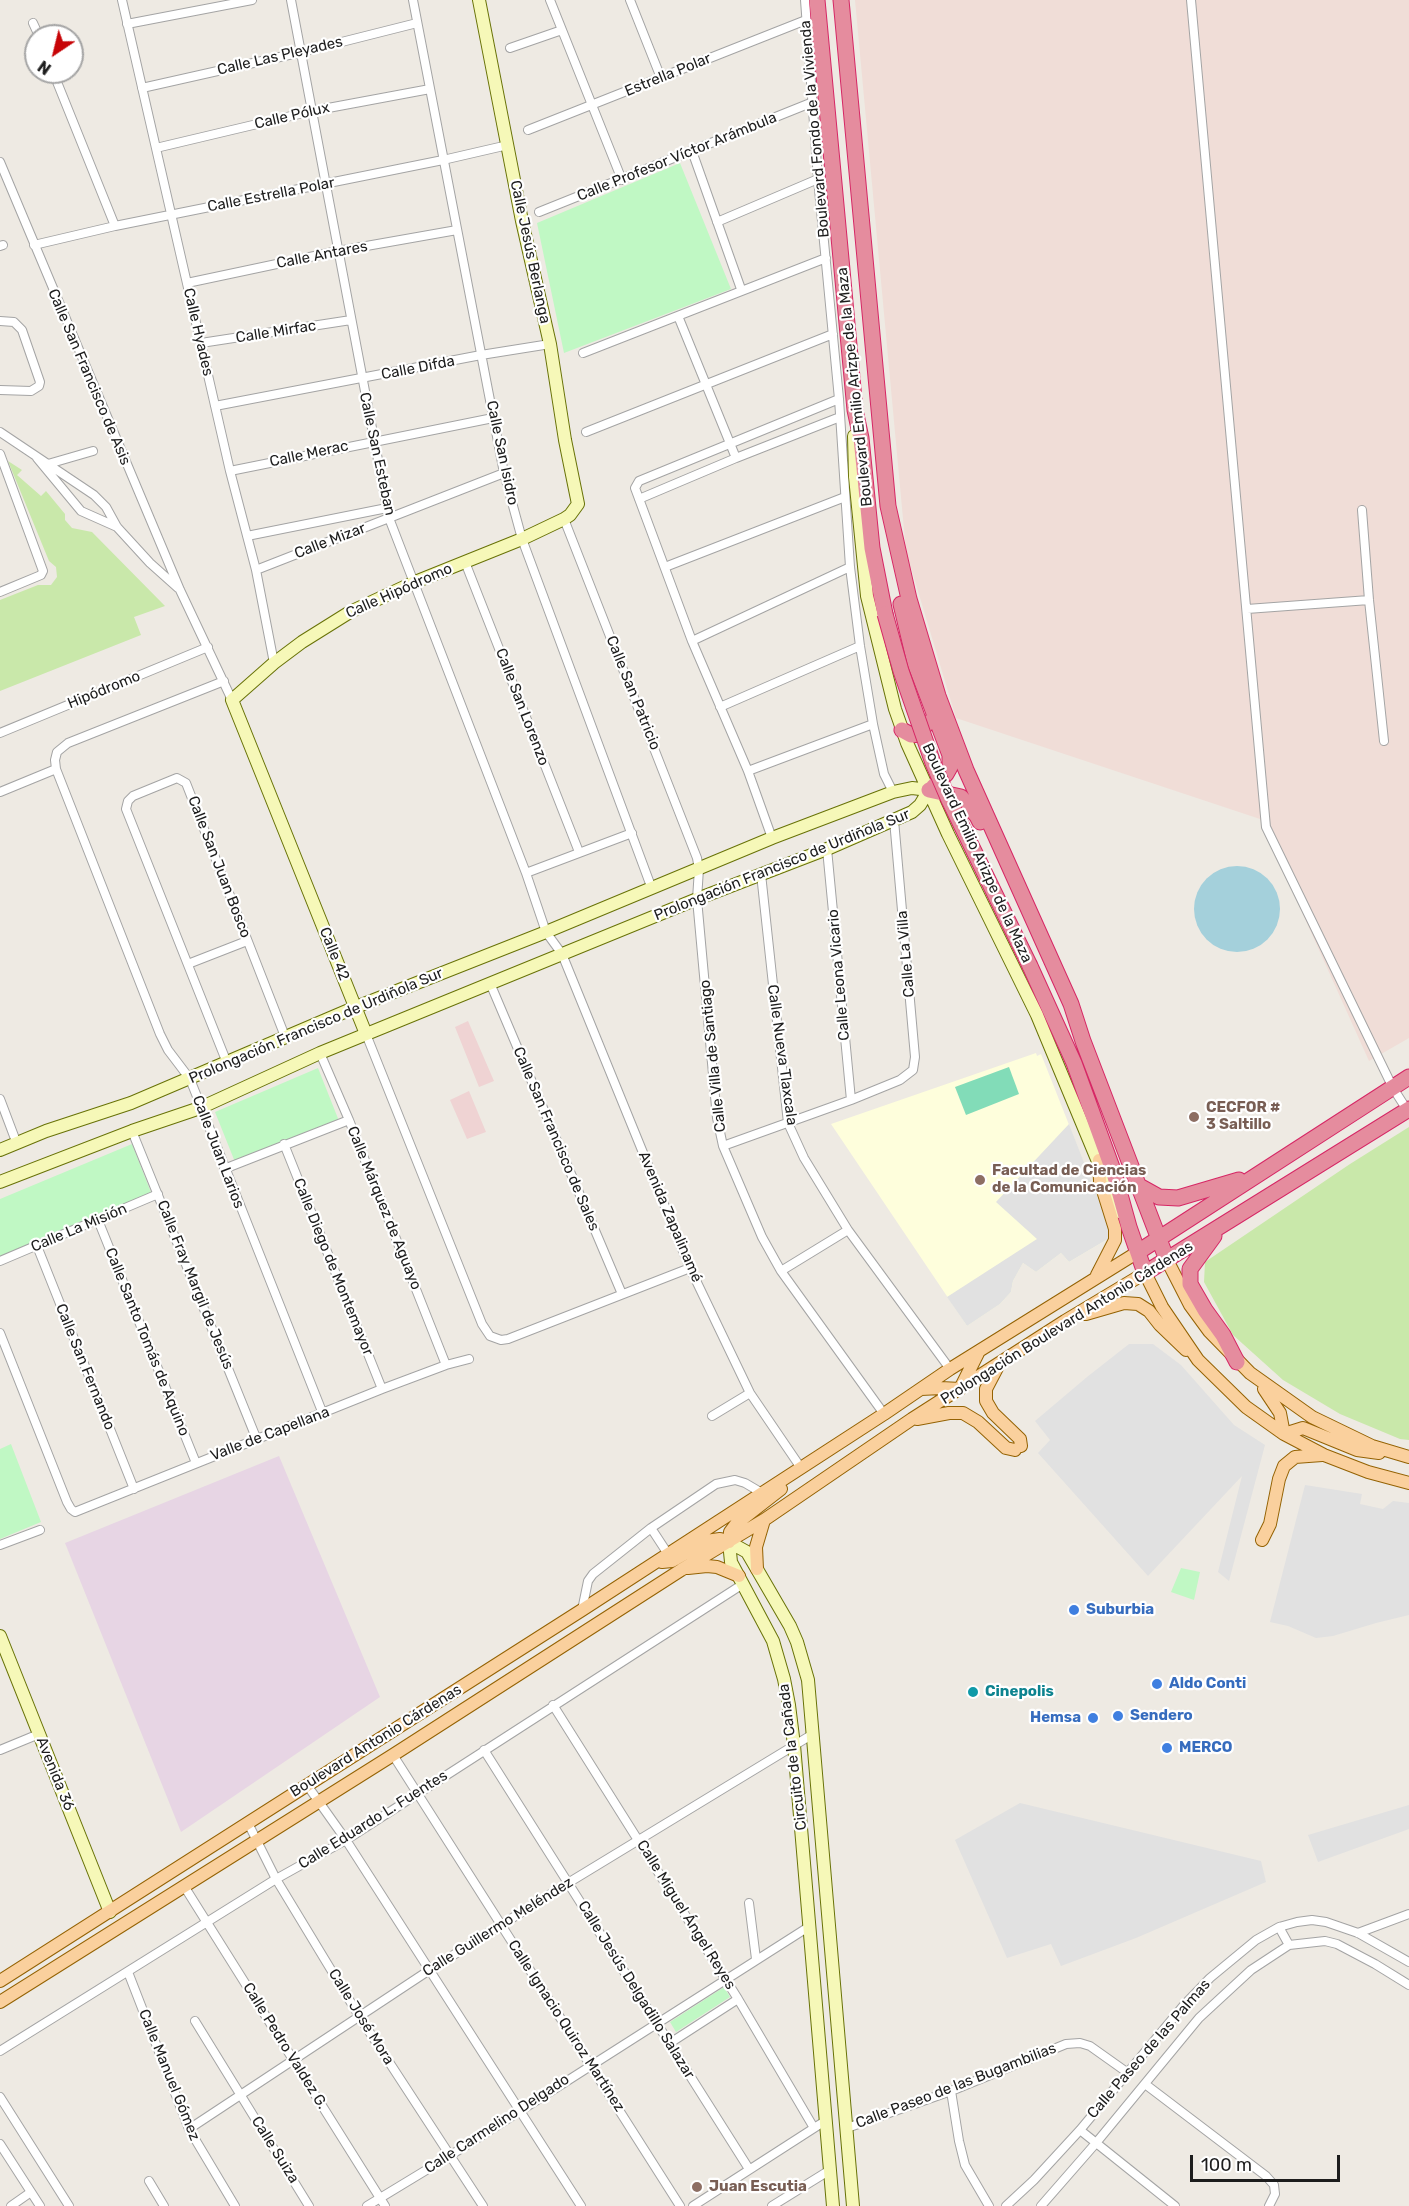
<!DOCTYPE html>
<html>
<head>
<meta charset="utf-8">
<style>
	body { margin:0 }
	#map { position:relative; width:1409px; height:2206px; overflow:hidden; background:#eeeae3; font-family:Rubik,sans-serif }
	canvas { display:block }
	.north { position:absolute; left:24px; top:24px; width:60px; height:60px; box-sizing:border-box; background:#fff; border:2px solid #a5a5a5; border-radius:50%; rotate:215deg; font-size:16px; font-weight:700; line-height:24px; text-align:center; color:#1d1d1d }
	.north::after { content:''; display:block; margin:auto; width:21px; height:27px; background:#c70407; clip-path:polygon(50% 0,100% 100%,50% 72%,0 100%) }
	.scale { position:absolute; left:1190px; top:2155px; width:150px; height:27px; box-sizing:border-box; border:3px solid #1d1d1d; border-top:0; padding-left:8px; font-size:18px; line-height:21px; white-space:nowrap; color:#1d1d1d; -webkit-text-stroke:4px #fff; paint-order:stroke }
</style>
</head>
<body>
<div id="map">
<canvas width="1409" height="2206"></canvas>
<div class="north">N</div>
<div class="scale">100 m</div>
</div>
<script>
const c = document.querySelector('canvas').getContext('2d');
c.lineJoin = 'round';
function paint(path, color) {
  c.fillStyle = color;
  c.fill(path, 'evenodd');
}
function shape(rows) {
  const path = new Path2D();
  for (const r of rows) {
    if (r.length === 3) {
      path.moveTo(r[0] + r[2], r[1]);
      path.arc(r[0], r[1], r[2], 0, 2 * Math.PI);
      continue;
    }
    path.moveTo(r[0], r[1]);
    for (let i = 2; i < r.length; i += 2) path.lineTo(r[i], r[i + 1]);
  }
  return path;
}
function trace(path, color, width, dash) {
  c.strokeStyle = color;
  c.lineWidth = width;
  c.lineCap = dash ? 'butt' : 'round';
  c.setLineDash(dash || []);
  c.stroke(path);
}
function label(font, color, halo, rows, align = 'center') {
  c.font = font + ' Rubik,sans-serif';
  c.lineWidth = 4.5;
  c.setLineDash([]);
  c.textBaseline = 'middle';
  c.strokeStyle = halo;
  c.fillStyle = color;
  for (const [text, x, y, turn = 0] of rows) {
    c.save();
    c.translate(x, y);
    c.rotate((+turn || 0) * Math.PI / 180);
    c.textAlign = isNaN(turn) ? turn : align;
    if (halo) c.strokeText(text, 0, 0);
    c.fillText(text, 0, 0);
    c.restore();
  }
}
paint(shape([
	[468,1021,494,1081,479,1087,455,1027],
	[469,1091,486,1132,467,1139,450,1100]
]), '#efd3d3');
paint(shape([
	[279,1456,380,1697,181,1832,65,1543]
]), '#e7d5e4');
paint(shape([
	[1036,1053,1037,1056,1041,1054,1113,1236,1069,1262,1061,1253,1036,1272,1023,1263,1013,1281,1011,1292,1000,1304,967,1326,831,1124]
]), '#fefedc');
paint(shape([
	[855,0,1409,0,1409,1038,1369,1061,1260,819,956,718,906,551]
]), '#f0ddd7');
paint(shape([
	[8,461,22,470,17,475,41,496,46,491,65,514,65,520,72,528,92,532,165,606,134,617,141,635,0,691,0,600,38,585,51,585,57,577,56,567,49,561],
	[1409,1127,1409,1440,1400,1439,1340,1414,1283,1380,1233,1335,1204,1282,1205,1262,1350,1164]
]), '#c9e8aa');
paint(shape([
	[680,163,731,289,564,353,537,223],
	[318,1068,339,1121,235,1162,215,1112],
	[132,1144,152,1195,0,1257,0,1199],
	[11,1444,41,1522,0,1539,0,1449],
	[1181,1568,1200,1572,1194,1600,1171,1592],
	[724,1987,730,1997,676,2032,670,2022]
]), '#c0f8c4');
paint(shape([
	[1009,1067,1019,1094,966,1115,955,1087]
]), '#82dcb8');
paint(shape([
	[1069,1124,1113,1236,1069,1262,1061,1253,1036,1272,1023,1263,1013,1281,1011,1292,1000,1304,967,1326,947,1297,1037,1239,996,1202],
	[1129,1344,1153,1344,1181,1365,1234,1425,1265,1445,1229,1581,1218,1572,1242,1476,1148,1576,1038,1453,1050,1440,1035,1421,1087,1377],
	[1305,1485,1362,1494,1360,1504,1383,1509,1393,1501,1409,1503,1409,1615,1376,1623,1333,1636,1316,1638,1288,1626,1270,1622],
	[1020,1803,1261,1861,1266,1882,1136,1938,1061,1966,1051,1944,1007,1958,955,1840],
	[1409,1805,1409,1829,1318,1862,1308,1835]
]), '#e1e1e1');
paint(shape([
	[1237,909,43]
]), '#a4d0db');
const street = shape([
	[122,0,230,471,256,570,274,663],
	[291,0,389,518,526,873,546,932,562,954,690,1268,750,1393,801,1468],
	[413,0,504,473,522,539,652,889],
	[550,0,622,180],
	[630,0,661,78],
	[805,0,818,179,839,399,850,567,860,646,873,724,884,774,893,792],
	[1191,0,1266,827,1393,1088,1409,1113],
	[33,23,39,36],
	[127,24,252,0],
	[510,48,562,30],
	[53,72,115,226],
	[142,88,302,52,417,23],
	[528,130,806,20],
	[156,148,312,111,430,89],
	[692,151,741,289],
	[0,162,180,590,232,700],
	[539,212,813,102],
	[717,222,818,179],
	[34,245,115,226,443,160,508,145],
	[0,246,3,245],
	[187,283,338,251,457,230],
	[678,316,736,458],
	[0,321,14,322,22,330,40,382,39,386,31,391,0,390],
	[201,343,351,320],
	[583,353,826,258],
	[215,406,481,355,550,344],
	[0,432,94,495,106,507,117,527,150,563,178,588],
	[586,432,833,334],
	[0,454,43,571,41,575,0,592],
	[37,458,81,511,117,527],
	[48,464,93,451],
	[230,471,493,418],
	[639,499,736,458,840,417],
	[1362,510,1369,600,1384,741],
	[564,519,697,858,699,869,697,899,717,1118,723,1146,762,1237,781,1271,884,1414],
	[247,536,387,508],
	[465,562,579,852],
	[665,567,845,497],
	[256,570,504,473],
	[1247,609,1369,600],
	[692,641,850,567],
	[224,681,68,743,57,752,55,760,56,769,160,1034,168,1050,190,1079,323,1414],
	[720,707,860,646],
	[0,733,208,647],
	[748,771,873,724],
	[0,792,56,769],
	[772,838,748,771,692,641,635,488,639,481,839,399],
	[827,849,851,1100],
	[526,873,632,833],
	[761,874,788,1123,804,1158,848,1230,950,1369],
	[188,964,247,941],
	[490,983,622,1294],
	[366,1034,482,1324,490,1336,501,1340,508,1339,690,1268],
	[320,1053,349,1120,446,1365],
	[227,1063,126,809,128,801,133,796,177,778,186,783,286,1039],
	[0,1099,17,1144],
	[132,1131,257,1440],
	[284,1144,382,1389],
	[723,1146,851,1100,900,1080,913,1070,915,1057,894,820],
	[224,1169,349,1120],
	[98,1220,196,1463],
	[37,1246,134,1489],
	[0,1261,158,1194],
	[781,1271,848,1230],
	[0,1333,67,1502,71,1509,75,1512,382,1389,446,1365,469,1359],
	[712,1416,750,1393],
	[651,1528,668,1554],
	[0,1545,40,1530],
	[582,1610,588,1581,593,1574,651,1528,716,1484,735,1480,745,1483,762,1493],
	[553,1705,738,1999,814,2128],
	[0,1750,39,1734],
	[484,1750,749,2169],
	[393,1755,680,2206],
	[307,1785,346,1840,581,2206],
	[248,1823,276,1879,359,2016,483,2206],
	[184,1886,385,2206],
	[749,1903,756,1959],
	[1279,1927,1289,1945],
	[1358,1933,1409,1914],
	[128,1972,189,2129,235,2206],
	[195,2021,309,2206],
	[670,2043,738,1999],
	[0,2051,276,1879,346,1840,743,1584],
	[1145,2084,1266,2176,1274,2185,1275,2194,1269,2206],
	[951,2091,959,2141,965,2165,989,2206],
	[0,2097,69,2206],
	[847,2128,951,2091,1066,2044,1080,2043,1090,2046,1128,2073],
	[189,2129,428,1971,568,1883,813,1734],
	[1080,2130,1175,2206],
	[0,2144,40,2206],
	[149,2181,164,2206],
	[11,2206,31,2192],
	[367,2206,451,2155,810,1926],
	[693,2206,825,2121],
	[772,2206,830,2170],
	[1006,2206,1034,2180,1080,2130,1184,2005,1210,1978,1256,1940,1279,1927,1297,1922,1312,1920,1326,1922,1358,1933,1409,1962],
	[1041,2206,1096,2143,1199,2018,1251,1970,1289,1945,1325,1941,1337,1944,1375,1964,1409,1985]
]);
const secondary = shape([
	[854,436,855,477,867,596,895,709,907,743,948,834,1037,1015,1119,1212],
	[366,1034,232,700,274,663,302,642,350,612,415,582,522,539,564,519,570,515,578,504,565,440,550,344,522,221,479,0],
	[0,1150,46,1131,131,1103,356,1007,546,932,772,838,893,792,912,788,929,790,920,805,912,812,827,849,697,899,320,1053,200,1108,132,1131,0,1182],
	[729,1542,747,1552,790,1626,797,1642,808,1680,853,2206],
	[729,1542,731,1562,773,1641,784,1679,789,1705,794,1745,833,2206],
	[0,1636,110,1912]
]);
const primary = shape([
	[1167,1260,1190,1305,1209,1331,1250,1373,1312,1417,1372,1446,1409,1457],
	[1097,1275,1115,1240,1115,1229,1100,1181,1099,1160],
	[1086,1314,1124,1303,1138,1304,1149,1311,1160,1325,1186,1350],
	[997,1368,986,1389,986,1401,993,1413,1020,1439,1021,1446],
	[921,1389,941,1388,960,1389],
	[960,1389,978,1353],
	[1264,1389,1280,1413,1284,1434],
	[917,1419,949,1413,963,1413,978,1422,1006,1448,1015,1450],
	[1284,1434,1303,1428,1357,1450,1379,1453],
	[1262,1540,1270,1524,1279,1479,1284,1466,1295,1457,1322,1455],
	[729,1542,730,1532,736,1524,781,1489],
	[662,1562,672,1561,706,1541,720,1539,729,1542],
	[688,1568,707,1566,717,1567,739,1576],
	[757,1569,756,1547,764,1520],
	[0,1981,582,1610,884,1414,950,1369,1138,1252],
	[0,2002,393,1755,681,1570,764,1520,912,1419,1065,1321,1145,1273,1162,1307,1198,1360,1246,1407,1284,1434,1324,1455,1368,1472,1409,1483]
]);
const highway = shape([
	[817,0,855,410,861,438,872,548,885,614],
	[841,0,888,506,909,599,938,696,966,770,1071,1004,1083,1041,1167,1260],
	[901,604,915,663,950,755,950,767,946,774,933,787],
	[902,730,911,735,919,734,927,723],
	[929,790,961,797,977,816,980,822],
	[1030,966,1074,1063,1114,1173,1129,1227,1145,1273,1409,1109],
	[1141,1187,1159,1197,1178,1198,1239,1180],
	[1214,1236,1190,1269,1190,1284,1205,1310,1223,1335,1237,1362],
	[1138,1252,1409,1077]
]);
trace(street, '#a4a4a4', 10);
trace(secondary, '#687207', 14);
trace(primary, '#946203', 14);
trace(highway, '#d62765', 17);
trace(street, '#fff', 8);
trace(secondary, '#f6f8b8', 12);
trace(primary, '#fad09d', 12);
trace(highway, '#e58c9e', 15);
const highwayBridge = shape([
	[885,614,901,671,933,763,949,800,1030,966]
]);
trace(highwayBridge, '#d62765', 17, []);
trace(highwayBridge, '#e58c9e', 15);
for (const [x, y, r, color] of [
	[1194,1117,6,"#8d6e63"],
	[980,1180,6,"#8d6e63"],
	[1074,1610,6,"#3f7fe0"],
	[1157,1684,6,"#3f7fe0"],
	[973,1692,6,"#0f9aa8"],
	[1118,1716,6,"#3f7fe0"],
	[1093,1718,6,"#3f7fe0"],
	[1167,1748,6,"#3f7fe0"],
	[697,2187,6,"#8d6e63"]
]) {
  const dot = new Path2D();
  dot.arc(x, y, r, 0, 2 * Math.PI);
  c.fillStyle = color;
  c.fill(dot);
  trace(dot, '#fff', 2);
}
label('15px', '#1d1d1d', '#fff', [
	["Calle Las Pleyades",280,56,-13],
	["Estrella Polar",668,75,-22],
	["Calle Pólux",292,116,-13],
	["Boulevard Fondo de la Vivienda",815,129,-95],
	["Calle Profesor Víctor Arámbula",677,157,-22],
	["Calle Estrella Polar",271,195,-11],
	["Calle Jesús Berlanga",530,252,78],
	["Calle Antares",322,255,-11],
	["Calle Hyades",198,332,77],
	["Calle Mirfac",276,332,-9],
	["Calle Difda",418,368,-11],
	["Calle San Francisco de Asis",89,377,67],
	["Boulevard Emilio Arizpe de la Maza",855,387,-96],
	["Calle San Isidro",502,453,78],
	["Calle Merac",309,454,-12],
	["Calle San Esteban",377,454,78],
	["Calle Mizar",330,541,-21],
	["Calle Hipódromo",399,591,-24],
	["Hipódromo",104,690,-22],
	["Calle San Patricio",633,693,68],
	["Calle San Lorenzo",522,707,69],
	["Boulevard Emilio Arizpe de la Maza",977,853,65],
	["Prolongación Francisco de Urdiñola Sur",782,865,-22],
	["Calle San Juan Bosco",219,867,69],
	["Calle 42",334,954,68],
	["Calle La Villa",906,954,-95],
	["Calle Leona Vicario",839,975,-95],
	["Prolongación Francisco de Urdiñola Sur",316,1026,-23],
	["Calle Nueva Tlaxcala",782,1055,82],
	["Calle Villa de Santiago",713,1056,-96],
	["Calle San Francisco de Sales",556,1139,67],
	["Calle Juan Larios",218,1152,69],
	["Calle Márquez de Aguayo",384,1208,68],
	["Avenida Zapalinamé",670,1217,67],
	["Calle La Misión",79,1228,-23],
	["Calle Diego de Montemayor",333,1267,68],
	["Calle Fray Margil de Jesús",195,1285,68],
	["Prolongación Boulevard Antonio Cárdenas",1067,1323,-32],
	["Calle Santo Tomás de Aquino",147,1342,68],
	["Calle San Fernando",85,1367,68],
	["Valle de Capellana",270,1434,-21],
	["Boulevard Antonio Cárdenas",376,1741,-32],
	["Circuito de la Cañada",793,1757,-97],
	["Avenida 36",55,1774,68],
	["Calle Eduardo L. Fuentes",373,1820,-32],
	["Calle Miguel Ángel Reyes",686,1915,58],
	["Calle Guillermo Meléndez",498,1927,-32],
	["Calle Jesús Delgadillo Salazar",636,1990,58],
	["Calle José Mora",361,2017,58],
	["Calle Ignacio Quiroz Martínez",566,2026,57],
	["Calle Pedro Valdez G.",285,2046,58],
	["Calle Paseo de las Palmas",1149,2049,-49],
	["Calle Manuel Gómez",169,2075,68],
	["Calle Paseo de las Bugambilias",956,2086,-21],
	["Calle Carmelino Delgado",497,2124,-33],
	["Calle Suiza",275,2150,58]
]);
label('bold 15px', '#785e54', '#fff', [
	["CECFOR #",1206,1108],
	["3 Saltillo",1206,1125],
	["Facultad de Ciencias",992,1171],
	["de la Comunicación",992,1188],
	["Juan Escutia",709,2187]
], 'left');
label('bold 15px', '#366cbe', '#fff', [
	["Suburbia",1086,1610],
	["Aldo Conti",1169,1684],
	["Sendero",1130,1716],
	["Hemsa",1081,1718,"right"],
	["MERCO",1179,1748]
], 'left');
label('bold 15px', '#0d838f', '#fff', [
	["Cinepolis",985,1692]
], 'left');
</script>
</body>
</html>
